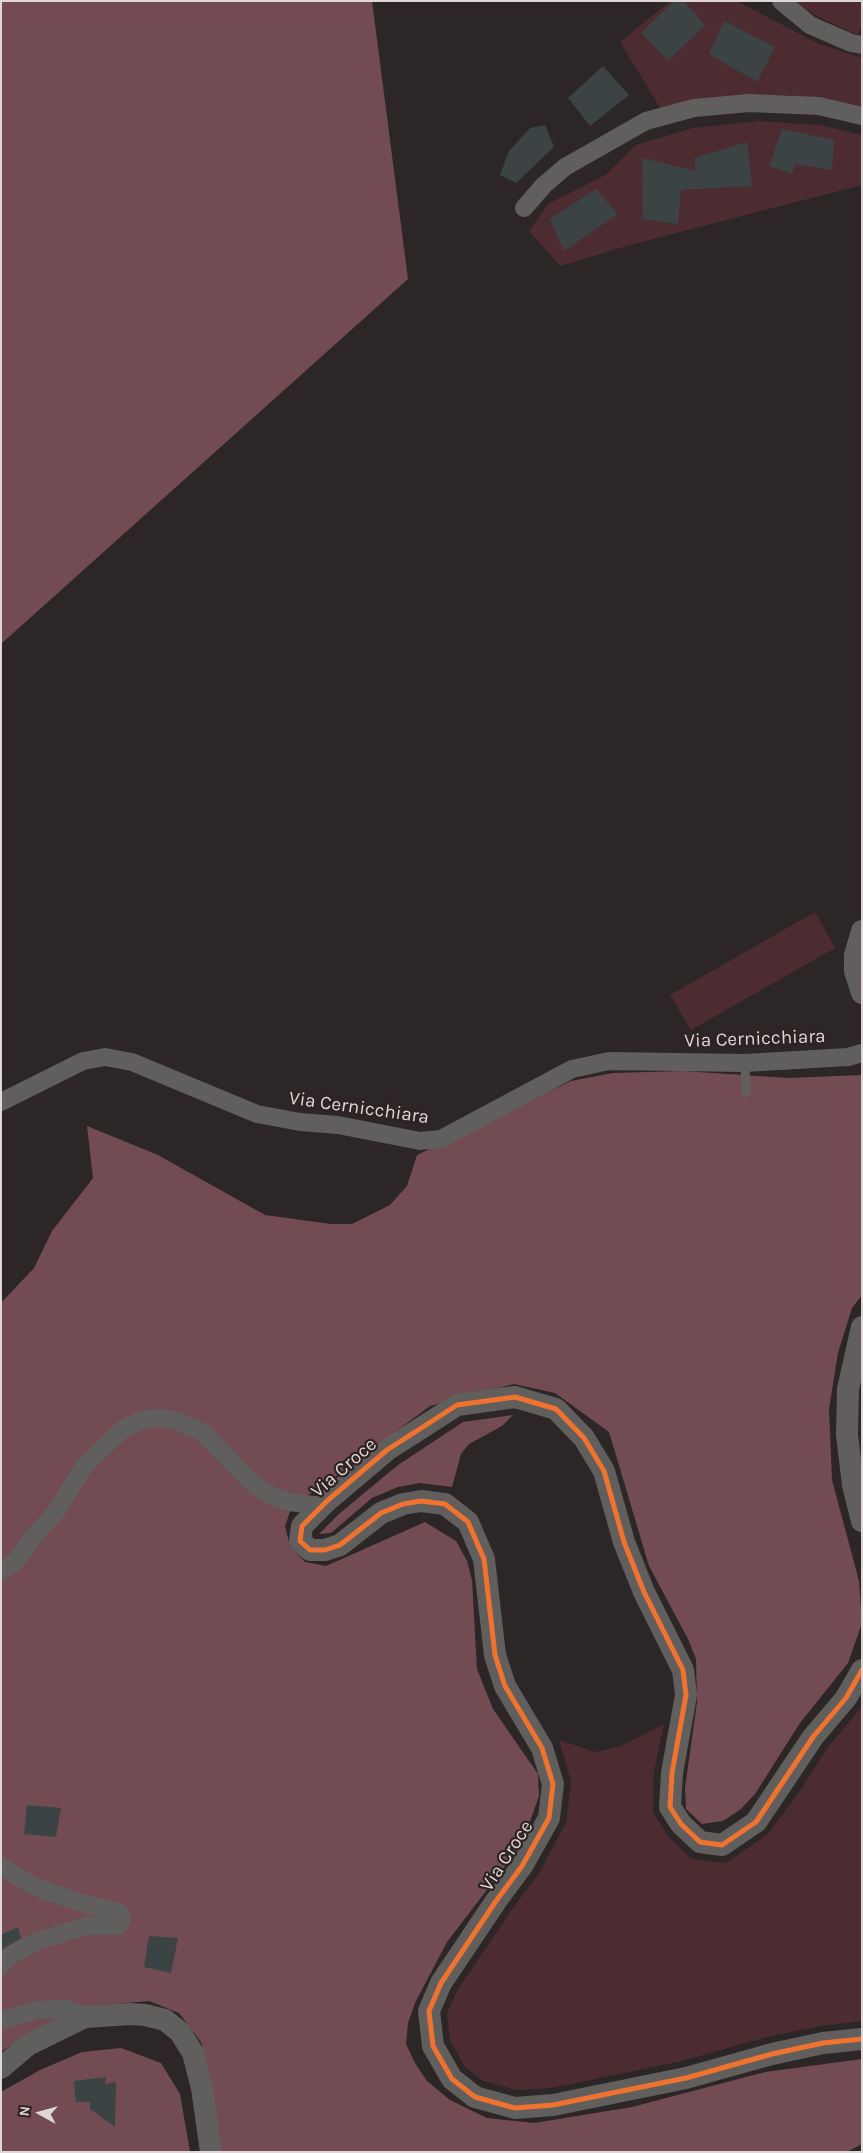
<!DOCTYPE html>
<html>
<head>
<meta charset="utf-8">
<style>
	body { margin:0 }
	#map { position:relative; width:863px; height:2153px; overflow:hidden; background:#2c2626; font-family:Karla,sans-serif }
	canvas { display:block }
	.frame { position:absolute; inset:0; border:2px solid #ded6d7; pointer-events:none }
	.north { position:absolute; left:15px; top:2088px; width:50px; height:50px; -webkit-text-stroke:4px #2f2324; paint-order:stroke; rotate:277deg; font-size:14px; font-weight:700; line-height:20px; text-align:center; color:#ded6d7 }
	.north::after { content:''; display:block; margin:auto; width:18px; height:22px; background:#ded6d7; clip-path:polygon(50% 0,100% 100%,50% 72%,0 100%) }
</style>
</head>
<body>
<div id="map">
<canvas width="863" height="2153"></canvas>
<div class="frame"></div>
<div class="north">N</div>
</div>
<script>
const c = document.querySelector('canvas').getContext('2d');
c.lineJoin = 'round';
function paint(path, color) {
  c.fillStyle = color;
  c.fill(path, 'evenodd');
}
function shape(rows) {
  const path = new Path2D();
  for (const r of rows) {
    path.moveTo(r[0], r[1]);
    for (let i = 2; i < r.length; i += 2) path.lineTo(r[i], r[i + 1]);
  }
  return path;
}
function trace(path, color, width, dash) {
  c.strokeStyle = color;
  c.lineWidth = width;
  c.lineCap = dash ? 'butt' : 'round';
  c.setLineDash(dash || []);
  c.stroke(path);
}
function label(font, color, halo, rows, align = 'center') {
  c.font = font + ' Karla,sans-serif';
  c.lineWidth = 4.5;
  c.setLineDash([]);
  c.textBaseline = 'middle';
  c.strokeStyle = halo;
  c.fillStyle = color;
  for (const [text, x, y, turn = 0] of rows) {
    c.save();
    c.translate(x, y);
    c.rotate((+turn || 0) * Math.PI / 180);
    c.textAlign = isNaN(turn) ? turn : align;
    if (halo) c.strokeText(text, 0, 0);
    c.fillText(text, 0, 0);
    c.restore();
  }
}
paint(shape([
	[670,1,737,1,817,43,862,58,862,110,788,95,738,95,662,111,620,42],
	[795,1,862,1,862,27,857,35,827,21,802,8],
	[758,121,820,125,862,135,862,185,630,245,560,266,529,231,548,204,605,175,636,145,693,128],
	[815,912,835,948,691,1030,670,995],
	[862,1706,862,2021,820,2026,767,2037,682,2061,551,2088,517,2090,483,2081,465,2067,450,2040,447,2013,457,1991,510,1912,537,1876,566,1823,571,1782,559,1740,596,1752,621,1746,664,1724,654,1771,653,1812,668,1836,692,1859,726,1863,768,1834,800,1791,827,1748]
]), '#4c2b31');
paint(shape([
	[1,1,372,1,408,279,1,644],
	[683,1071,788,1078,862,1075,862,1295,852,1308,838,1353,829,1409,832,1480,859,1581,862,1623,848,1663,800,1723,755,1794,741,1809,723,1821,702,1824,686,1809,685,1788,697,1702,696,1659,688,1639,649,1566,609,1432,555,1393,514,1384,430,1406,331,1480,292,1506,285,1526,290,1546,305,1562,326,1566,425,1522,456,1541,467,1561,472,1580,477,1669,493,1709,538,1774,539,1796,522,1844,447,1942,415,2003,408,2023,406,2044,415,2063,427,2081,450,2100,487,2118,534,2123,632,2107,765,2072,862,2059,862,2144,847,2152,220,2152,211,2080,201,2042,179,2013,149,2001,92,2006,32,2031,1,2052,1,1303,34,1268,52,1231,93,1178,87,1126,158,1155,265,1215,331,1224,352,1224,390,1205,407,1186,417,1155,571,1081,613,1073],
	[513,1415,502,1426,469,1444,461,1454,452,1487,420,1483,398,1487,372,1498,331,1533,319,1534,340,1513,398,1465,463,1422],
	[121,2048,161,2063,180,2094,190,2152,1,2152,1,2092,40,2070,82,2052]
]), '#724c52');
paint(shape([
	[674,1,684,1,705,25,668,61,641,33],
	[724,21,775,47,757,82,709,54],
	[603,66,629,95,590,126,568,98],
	[545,125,554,147,516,183,500,175,509,151,530,128],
	[782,129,834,140,832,170,795,164,792,174,769,166],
	[747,142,752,186,681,190,678,224,643,219,642,158,696,171,694,158],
	[596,189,618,214,564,251,550,219],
	[27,1805,61,1808,56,1837,24,1834],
	[18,1927,21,1938,1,1950,1,1935],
	[149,1936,178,1938,171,1973,144,1967],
	[106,2077,105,2084,116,2082,115,2127,90,2109,90,2102,76,2102,74,2081]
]), '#3c4344');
trace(shape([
	[745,1063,746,1093]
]), '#615e5e', 9);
trace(shape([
	[781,1,810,25,851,43,862,45],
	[524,208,544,185,565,167,646,121,694,108,749,103,819,106,862,116],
	[1,1102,83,1061,105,1057,132,1062,257,1114,300,1122,338,1125,420,1141,441,1139,572,1069,609,1061,745,1063,848,1057,862,1053],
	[1,1571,16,1561,34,1536,56,1512,85,1465,123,1429,142,1420,156,1418,174,1420,203,1432,250,1481,268,1494,289,1502,322,1506],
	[1,1866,35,1887,85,1904,118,1912,121,1914,122,1919,118,1926,86,1926,38,1941,11,1955,1,1966],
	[1,2021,35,2010,67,2009,85,2017]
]), '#615e5e', 18);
trace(shape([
	[862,931,855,955,855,971,862,993],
	[862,1327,848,1389,847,1435,853,1485,862,1521],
	[862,1670,846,1698,813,1737,756,1822,722,1845,700,1842,681,1824,670,1807,672,1773,686,1695,683,1670,644,1592,624,1542,604,1471,584,1438,556,1409,515,1397,457,1405,387,1450,328,1500,302,1526,300,1541,310,1550,325,1550,340,1545,381,1513,403,1504,421,1501,445,1504,468,1522,484,1559,495,1655,505,1686,542,1748,553,1784,549,1818,522,1866,496,1901,441,1983,429,2011,433,2046,452,2079,475,2097,515,2108,553,2105,686,2078,772,2054,823,2043,862,2039],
	[1,2068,28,2045,85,2017,130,2014,145,2015,165,2020,180,2032,193,2053,202,2088,211,2152]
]), '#615e5e', 22);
trace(shape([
	[862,1670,846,1698,813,1737,756,1822,722,1845,700,1842,681,1824,670,1807,672,1773,686,1695,683,1670,644,1592,624,1542,604,1471,584,1438,556,1409,515,1397,457,1405,387,1450,328,1500,302,1526,300,1541,310,1550,325,1550,340,1545,381,1513,403,1504,421,1501,445,1504,468,1522,484,1559,495,1655,505,1686,542,1748,553,1784,549,1818,522,1866,496,1901,441,1983,429,2011,433,2046,452,2079,475,2097,515,2108,553,2105,686,2078,772,2054,823,2043,862,2039]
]), '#ef722f', 5);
label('19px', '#ded6d7', '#2f2324', [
	["Via Cernicchiara",755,1039,-2],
	["Via Cernicchiara",359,1108,8],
	["Via Croce",344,1468,-41],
	["Via Croce",507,1856,-57]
]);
</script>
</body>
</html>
